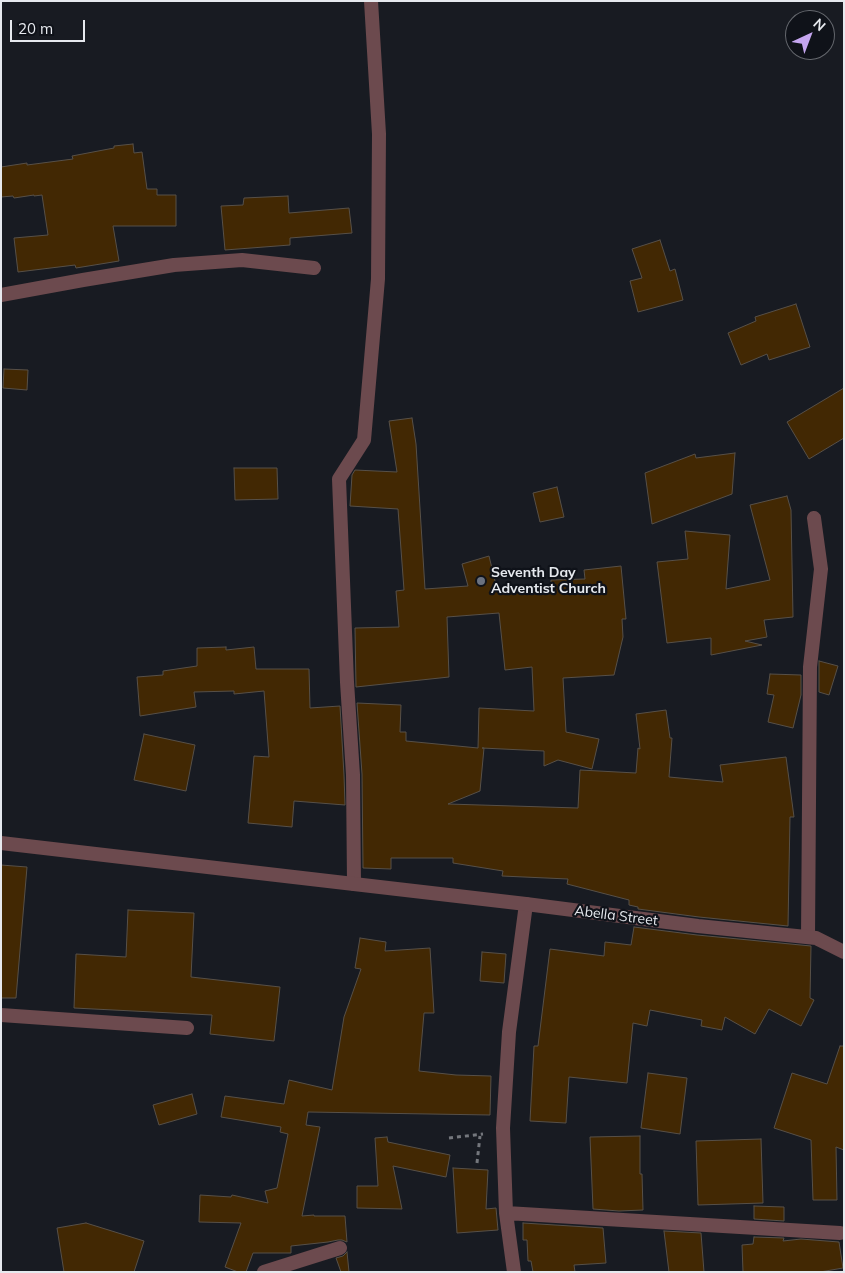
<!DOCTYPE html>
<html>
<head>
<meta charset="utf-8">
<style>
	body { margin:0 }
	#map { position:relative; width:845px; height:1273px; overflow:hidden; background:#181b22; font-family:Mulish,sans-serif }
	canvas { display:block }
	.frame { position:absolute; inset:0; border:2px solid #e6e9ee; pointer-events:none }
	.north { position:absolute; left:785px; top:10px; width:50px; height:50px; box-sizing:border-box; background:#0f1219; border:1px solid #65686e; border-radius:50%; rotate:43deg; font-size:14px; font-weight:700; line-height:20px; text-align:center; color:#e6e9ee }
	.north::after { content:''; display:block; margin:auto; width:18px; height:22px; background:#c5a6f0; clip-path:polygon(50% 0,100% 100%,50% 72%,0 100%) }
	.scale { position:absolute; left:10px; top:20px; width:75px; height:22px; box-sizing:border-box; border:2px solid #e6e9ee; border-top:0; padding-left:6px; font-size:15px; line-height:18px; white-space:nowrap; color:#e6e9ee; -webkit-text-stroke:4px #0f1219; paint-order:stroke }
</style>
</head>
<body>
<div id="map">
<canvas width="845" height="1273"></canvas>
<div class="frame"></div>
<div class="north">N</div>
<div class="scale">20 m</div>
</div>
<script>
const c = document.querySelector('canvas').getContext('2d');
c.lineJoin = 'round';
function paint(path, color) {
  c.fillStyle = color;
  c.fill(path, 'evenodd');
}
function shape(rows) {
  const path = new Path2D();
  for (const r of rows) {
    path.moveTo(r[0], r[1]);
    for (let i = 2; i < r.length; i += 2) path.lineTo(r[i], r[i + 1]);
  }
  return path;
}
function trace(path, color, width, dash) {
  c.strokeStyle = color;
  c.lineWidth = width;
  c.lineCap = dash ? 'butt' : 'round';
  c.setLineDash(dash || []);
  c.stroke(path);
}
function label(font, color, halo, rows, align = 'center') {
  c.font = font + ' Mulish,sans-serif';
  c.lineWidth = 4.5;
  c.setLineDash([]);
  c.textBaseline = 'middle';
  c.strokeStyle = halo;
  c.fillStyle = color;
  for (const [text, x, y, turn = 0] of rows) {
    c.save();
    c.translate(x, y);
    c.rotate((+turn || 0) * Math.PI / 180);
    c.textAlign = isNaN(turn) ? turn : align;
    if (halo) c.strokeText(text, 0, 0);
    c.fillText(text, 0, 0);
    c.restore();
  }
}
const building = shape([
	[133,144,134,153,142,152,147,189,157,189,157,195,176,195,176,226,113,226,119,261,76,268,75,265,18,272,14,238,48,235,42,195,34,196,34,195,14,198,13,196,1,197,1,167,27,163,27,165,73,159,72,156,114,148,114,146,133,144],
	[288,196,289,213,349,208,352,233,290,238,290,245,225,250,221,206,243,205,244,198,288,196],
	[660,240,670,271,675,269,683,300,638,312,630,281,642,278,632,249,660,240],
	[796,304,810,347,769,360,767,354,741,365,728,333,756,321,755,317,796,304],
	[4,369,28,370,27,390,3,388,4,369],
	[844,388,844,438,809,459,787,422,844,388],
	[412,418,416,444,425,589,468,586,462,564,489,556,497,589,551,585,551,580,585,579,584,570,621,566,626,619,622,619,623,637,614,675,563,678,566,732,599,739,592,769,558,760,544,766,544,751,482,748,484,748,480,791,448,804,578,808,580,770,636,773,638,748,640,749,636,714,666,710,670,738,672,738,669,777,723,782,720,765,786,757,794,817,790,817,788,926,699,917,638,909,638,907,629,905,629,900,567,884,568,879,502,876,503,871,453,863,453,858,391,858,391,869,363,868,362,774,357,703,401,705,400,732,406,732,406,741,478,748,479,708,534,711,532,667,505,670,499,613,447,617,449,677,356,687,355,628,399,627,396,591,404,590,398,509,350,506,352,475,355,470,397,472,389,421,412,418],
	[735,453,732,494,652,524,645,473,695,454,696,458,735,453],
	[234,468,277,468,278,499,235,500,234,468],
	[557,487,564,517,540,522,533,493,557,487],
	[787,496,791,510,793,617,764,620,767,637,745,641,762,645,711,655,711,638,667,643,657,562,688,559,685,531,730,535,726,589,770,580,750,505,787,496],
	[226,647,226,650,254,647,256,669,309,669,310,708,340,706,344,775,345,805,294,801,292,827,248,823,254,756,269,757,264,691,234,694,234,691,194,692,196,707,140,716,137,677,163,675,163,671,197,666,197,648,226,647],
	[819,661,838,666,829,695,819,692,819,661],
	[770,674,801,675,801,695,793,728,768,722,774,695,767,694,770,674],
	[144,734,195,745,186,791,134,780,144,734],
	[1,865,27,867,16,998,1,998,1,865],
	[128,910,194,913,191,977,280,987,274,1041,210,1034,212,1015,74,1008,76,954,126,957,128,910],
	[634,927,697,935,811,946,810,998,814,1000,801,1026,769,1009,755,1034,725,1017,722,1030,701,1026,702,1020,650,1010,647,1026,633,1023,627,1083,569,1077,566,1123,530,1121,534,1046,538,1046,550,949,604,956,605,942,631,945,634,927],
	[360,938,386,942,385,951,430,948,434,1013,424,1013,419,1071,456,1075,491,1076,490,1115,308,1112,306,1125,320,1127,302,1216,314,1215,314,1216,345,1216,347,1242,342,1240,338,1240,328,1242,291,1246,291,1253,253,1253,246,1272,238,1272,225,1267,241,1223,199,1222,200,1195,231,1197,232,1195,268,1203,265,1191,277,1188,288,1134,280,1132,281,1127,221,1117,225,1096,284,1104,289,1080,332,1090,344,1017,361,969,355,968,360,938],
	[482,952,506,954,504,983,480,981,482,952],
	[840,1046,844,1046,844,1150,836,1147,837,1200,813,1200,811,1140,774,1128,792,1073,827,1084,840,1046],
	[648,1073,687,1078,680,1134,641,1128,648,1073],
	[192,1094,197,1114,159,1125,153,1105,192,1094],
	[640,1136,640,1174,642,1174,643,1210,619,1211,593,1209,590,1137,640,1136],
	[387,1137,388,1142,450,1155,446,1177,393,1166,402,1209,357,1208,357,1186,378,1186,375,1138,387,1137],
	[761,1139,763,1203,698,1205,696,1141,761,1139],
	[453,1168,488,1170,486,1209,496,1208,498,1230,457,1233,453,1168],
	[754,1206,784,1207,784,1221,754,1219,754,1206],
	[86,1223,144,1241,134,1272,64,1272,57,1228,86,1223],
	[523,1223,603,1228,606,1263,574,1265,575,1272,533,1272,531,1261,528,1261,527,1240,523,1240,523,1223],
	[664,1231,701,1233,704,1272,669,1272,664,1231],
	[754,1237,784,1238,783,1241,801,1239,839,1242,843,1268,820,1272,743,1272,742,1245,753,1244,754,1237],
	[347,1252,349,1272,341,1272,336,1258,343,1256,347,1252]
]);
paint(building, '#422803');
trace(building, '#575048', 1);
trace(shape([
	[449,1138,483,1134],
	[477,1163,480,1136]
]), '#74777d', 3, [4, 4]);
trace(shape([
	[1,295,83,280,174,265,242,260,314,268],
	[354,884,353,775,347,682,339,479,364,440,378,279,379,134,371,1],
	[808,937,810,667,821,569,814,518],
	[1,1015,187,1028],
	[506,1213,840,1233],
	[264,1272,340,1248],
	[514,1272,506,1213,503,1128,509,1032,526,904]
]), '#6c4a4e', 14);
trace(shape([
	[1,843,526,904,698,926,816,938,844,952]
]), '#6c4a4e', 14);
for (const [x, y, r, color] of [
	[481,581,5,"#6b7280"]
]) {
  const dot = new Path2D();
  dot.arc(x, y, r, 0, 2 * Math.PI);
  c.fillStyle = color;
  c.fill(dot);
  trace(dot, '#0f1219', 2);
}
label('bold 14px', '#e6e9ee', '#0f1219', [
	["Seventh Day",491,573],
	["Adventist Church",491,589]
], 'left');
label('14px', '#e6e9ee', '#0f1219', [
	["Abella Street",616,916,7]
]);
</script>
</body>
</html>
